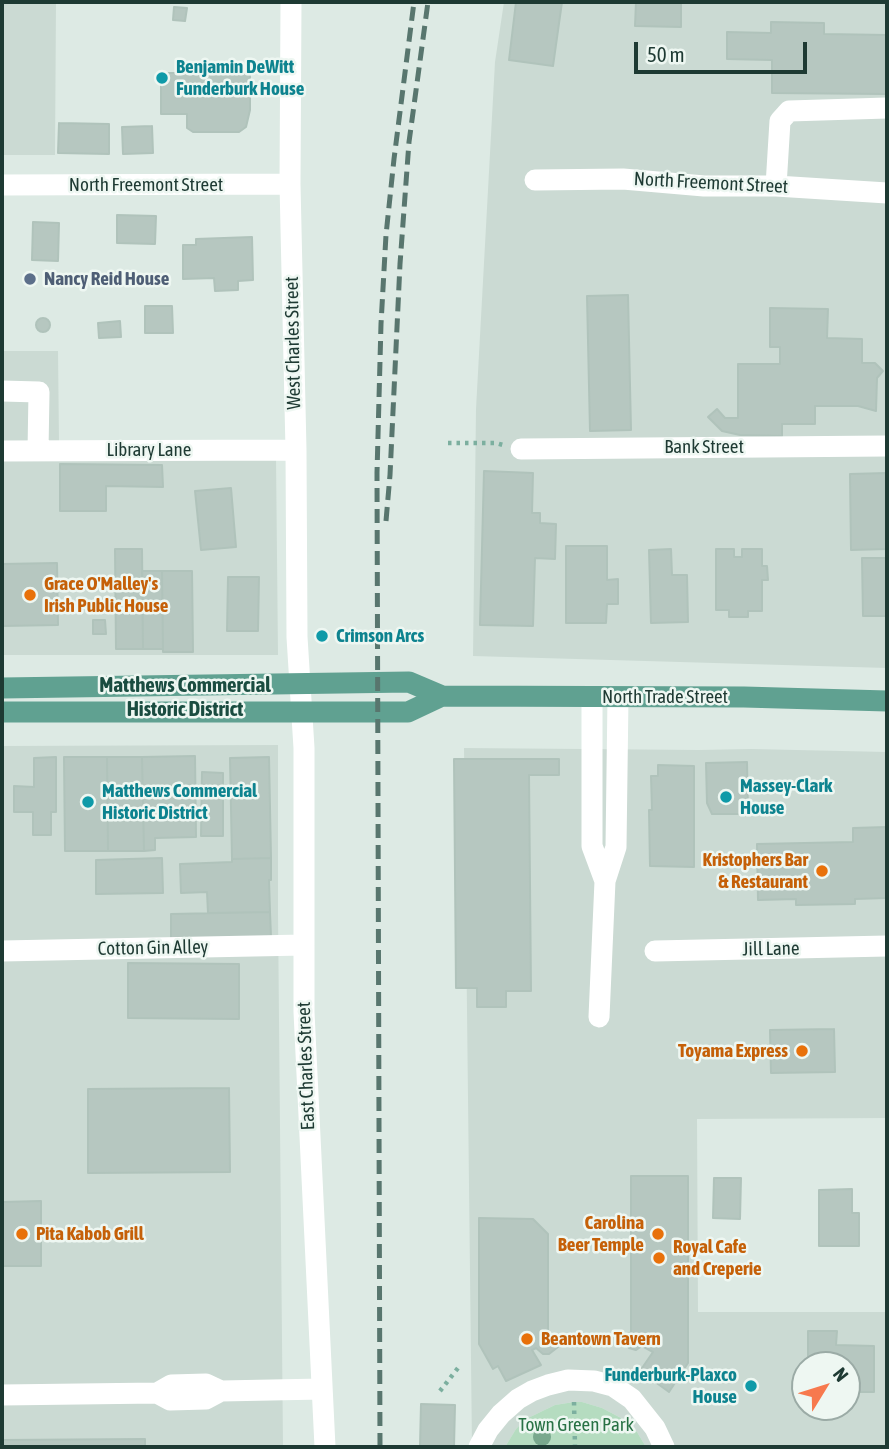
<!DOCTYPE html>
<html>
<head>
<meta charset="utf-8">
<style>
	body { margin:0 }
	#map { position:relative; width:889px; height:1449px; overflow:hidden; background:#ddeae4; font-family:"Asap Condensed",sans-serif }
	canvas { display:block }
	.frame { position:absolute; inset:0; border:4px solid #1e3a33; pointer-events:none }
	.north { position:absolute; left:791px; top:1351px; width:70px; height:70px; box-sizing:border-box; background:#eef7f2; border:2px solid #9baba6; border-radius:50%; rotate:52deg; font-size:19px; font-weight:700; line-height:28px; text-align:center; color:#1e3a33 }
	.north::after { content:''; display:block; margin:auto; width:24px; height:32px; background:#f7794e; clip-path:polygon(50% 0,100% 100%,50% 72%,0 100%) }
	.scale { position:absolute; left:634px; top:42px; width:173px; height:32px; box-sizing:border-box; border:4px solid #1e3a33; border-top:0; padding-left:9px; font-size:21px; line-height:24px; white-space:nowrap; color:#1e3a33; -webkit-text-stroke:5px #eef7f2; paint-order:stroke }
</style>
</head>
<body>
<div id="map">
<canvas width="889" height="1449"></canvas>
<div class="frame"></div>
<div class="north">N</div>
<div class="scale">50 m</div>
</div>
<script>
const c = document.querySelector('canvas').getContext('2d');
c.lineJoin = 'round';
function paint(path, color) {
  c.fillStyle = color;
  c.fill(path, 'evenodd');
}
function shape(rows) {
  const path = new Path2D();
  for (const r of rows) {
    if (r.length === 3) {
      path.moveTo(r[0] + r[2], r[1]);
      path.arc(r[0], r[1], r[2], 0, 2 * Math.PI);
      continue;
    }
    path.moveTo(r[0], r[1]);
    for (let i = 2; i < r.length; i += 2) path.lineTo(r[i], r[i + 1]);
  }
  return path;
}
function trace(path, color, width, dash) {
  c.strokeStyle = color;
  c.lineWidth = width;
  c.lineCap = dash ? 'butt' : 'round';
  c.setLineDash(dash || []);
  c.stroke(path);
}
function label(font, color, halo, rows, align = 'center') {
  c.font = font + ' "Asap Condensed",sans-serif';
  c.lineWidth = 5;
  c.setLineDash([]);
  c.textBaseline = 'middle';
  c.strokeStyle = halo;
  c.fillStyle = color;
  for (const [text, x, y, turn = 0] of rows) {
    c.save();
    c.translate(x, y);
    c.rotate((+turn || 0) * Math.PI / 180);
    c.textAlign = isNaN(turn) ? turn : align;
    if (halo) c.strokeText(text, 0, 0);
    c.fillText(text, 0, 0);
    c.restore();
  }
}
paint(shape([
	[2,2,56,2,55,155,2,155],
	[504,2,887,2,887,668,473,656,476,409,495,62],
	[2,351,58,351,59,442,276,458,278,655,2,655],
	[278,745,278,913,283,1447,2,1447,2,746],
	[464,748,699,750,751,749,887,752,887,1118,697,1119,698,1312,887,1312,887,1447,646,1447,637,1432,621,1418,602,1408,582,1402,574,1402,555,1405,526,1419,516,1429,505,1447,472,1447],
	[805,1365,847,1365,847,1407,805,1407]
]), '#cbdad3');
paint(shape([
	[574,1402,582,1402,602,1408,621,1418,637,1432,646,1447,505,1447,516,1429,526,1419,555,1405]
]), '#b5dcc0');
const building = shape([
	[516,2,562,2,553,66,509,60,516,2],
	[636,2,681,2,681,27,635,26,636,2],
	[174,7,187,8,185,21,173,20,174,7],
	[771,22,824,23,824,34,887,35,886,94,772,93,772,60,727,59,727,32,771,33,771,22],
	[161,73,250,73,250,110,246,127,239,132,193,132,187,128,187,114,161,114,161,73],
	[59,123,109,124,109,154,58,153,59,123],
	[152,126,153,153,123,154,122,127,152,126],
	[117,215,156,216,155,244,117,243,117,215],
	[33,222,59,223,58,261,32,260,33,222],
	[252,237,253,280,238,281,238,290,215,291,214,278,183,279,183,245,196,245,196,239,252,237],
	[628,295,631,430,590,431,587,296,628,295],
	[145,306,172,306,173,333,145,333,145,306],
	[770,308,828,309,827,338,862,339,862,363,875,363,883,371,877,378,876,411,858,406,815,406,815,424,782,424,782,436,740,435,722,431,708,417,717,409,725,418,738,418,738,364,780,364,780,347,770,347,770,308],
	[43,325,7],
	[120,321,121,337,99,338,98,323,120,321],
	[60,464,162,465,163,487,106,486,106,511,60,511,60,464],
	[484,471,533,473,532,513,540,513,540,523,556,524,555,559,535,558,533,626,480,625,484,471],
	[887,473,887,549,851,550,850,474,887,473],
	[231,488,236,547,201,550,195,491,231,488],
	[566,546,607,546,607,580,618,579,618,604,607,604,606,623,566,623,566,546],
	[115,549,142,549,143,649,116,649,115,549],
	[671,549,672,575,687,575,688,622,651,623,649,550,671,549],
	[716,549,734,549,734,557,742,557,742,549,762,549,762,566,767,566,768,580,762,580,762,611,748,611,748,617,729,617,729,610,716,610,716,549],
	[862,558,887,558,887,616,863,616,862,558],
	[57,563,58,625,2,626,2,564,57,563],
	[142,571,162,571,163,649,143,649,142,571],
	[162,571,192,571,193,652,163,652,162,571],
	[228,577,259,577,258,631,227,631,228,577],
	[93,620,105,620,106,634,93,634,93,620],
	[195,756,196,837,155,838,155,850,144,851,142,757,195,756],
	[56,757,56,812,51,812,51,835,33,835,33,812,14,812,14,786,34,787,34,758,56,757],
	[64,757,107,757,108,851,65,851,64,757],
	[107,757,142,757,144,851,108,851,107,757],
	[269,757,271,858,232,859,230,758,269,757],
	[454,759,559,759,559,775,529,775,531,991,506,991,506,1007,477,1007,477,988,456,988,454,759],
	[747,762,748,814,712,814,707,803,706,763,747,762],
	[658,765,694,766,694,867,650,866,649,810,652,810,651,776,658,776,658,765],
	[202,772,223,773,223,836,201,836,202,772],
	[887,827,887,898,855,899,855,904,796,905,796,899,758,900,757,844,853,842,853,828,887,827],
	[162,858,163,893,96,894,96,860,162,858],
	[271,858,271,880,269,880,270,912,208,913,207,892,181,893,180,864,232,862,232,859,271,858],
	[270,912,271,937,171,939,171,914,270,912],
	[128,963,239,964,239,1019,128,1018,128,963],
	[834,1029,835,1072,771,1073,770,1030,834,1029],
	[229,1088,230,1172,88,1173,88,1089,229,1088],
	[631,1176,688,1176,688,1363,669,1392,640,1371,653,1352,642,1346,636,1350,629,1348,625,1342,625,1337,631,1332,631,1176],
	[714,1178,741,1178,740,1219,713,1218,714,1178],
	[852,1189,852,1213,859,1213,859,1246,819,1246,819,1190,852,1189],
	[41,1201,41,1266,2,1266,2,1202,41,1201],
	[479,1218,533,1219,548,1234,548,1334,553,1335,558,1341,558,1347,549,1354,543,1354,536,1348,532,1350,541,1365,506,1381,498,1366,493,1369,479,1344,479,1218],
	[808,1331,837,1331,836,1345,874,1346,874,1392,847,1392,847,1365,808,1365,808,1331],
	[421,1404,455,1405,454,1447,420,1447,421,1404],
	[145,1439,145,1447,2,1447,2,1440,145,1439]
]);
paint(building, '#b6c7c0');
trace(building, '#b0c3bb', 2);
trace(shape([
	[448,443,496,443,503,445],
	[440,1391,458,1368],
	[574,1402,575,1447]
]), '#7caf9f', 4.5, [3.5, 5]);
trace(shape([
	[291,2,290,184,296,450,297,637,304,748,304,1012,325,1447],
	[535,180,623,179,704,186,776,186,887,193],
	[2,185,290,184],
	[776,186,780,121,789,111,887,108],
	[2,391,39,392,38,451],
	[521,449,887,446],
	[2,451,296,450],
	[592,697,592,846,605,881],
	[2,951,304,945],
	[655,951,887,946],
	[599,1017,605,881,616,847,618,697],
	[157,1393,170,1400,206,1399,221,1391],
	[2,1395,157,1393,171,1385,206,1384,221,1391,322,1389],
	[479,1447,488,1430,501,1414,518,1399,532,1391,548,1385,568,1380,594,1381,613,1386,632,1399,655,1428,664,1447]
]), '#fff', 21);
trace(shape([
	[2,688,409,682,442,696,744,697,887,701],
	[2,712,408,712,442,696]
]), '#60a191', 21);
trace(shape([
	[386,521,390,475,400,264,409,142,428,2],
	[380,1447,377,473,381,324,386,235,394,159,414,2]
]), '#58766e', 5, [14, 7]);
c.fillStyle = '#79a88d';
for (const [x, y] of [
	[542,1437]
]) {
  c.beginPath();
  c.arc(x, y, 9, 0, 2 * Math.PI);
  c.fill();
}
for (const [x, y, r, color] of [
	[162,78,7,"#0f9aa8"],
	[30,279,7,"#5c6f8a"],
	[30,595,7,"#e8710a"],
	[322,636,7,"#0f9aa8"],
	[726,797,7,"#0f9aa8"],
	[88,802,7,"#0f9aa8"],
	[822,871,7,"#e8710a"],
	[802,1051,7,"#e8710a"],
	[22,1234,7,"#e8710a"],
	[658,1234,7,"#e8710a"],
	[659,1258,7,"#e8710a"],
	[527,1339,7,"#e8710a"],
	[751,1386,7,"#0f9aa8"]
]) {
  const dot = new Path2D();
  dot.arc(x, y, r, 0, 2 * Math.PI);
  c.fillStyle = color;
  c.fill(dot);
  trace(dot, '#eef7f2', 2.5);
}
label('bold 19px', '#0d838f', '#eef7f2', [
	["Benjamin DeWitt",176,67],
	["Funderburk House",176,89],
	["Crimson Arcs",336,636],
	["Massey-Clark",740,786],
	["House",740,808],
	["Matthews Commercial",102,791],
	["Historic District",102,813],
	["Funderburk-Plaxco",737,1375,"right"],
	["House",737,1397,"right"]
], 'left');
label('19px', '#1e3a33', '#eef7f2', [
	["North Freemont Street",711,183,3],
	["North Freemont Street",146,185],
	["West Charles Street",293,343,-91],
	["Bank Street",704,447],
	["Library Lane",149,450],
	["North Trade Street",665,697],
	["Cotton Gin Alley",153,948,-1],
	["Jill Lane",771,949,-1],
	["East Charles Street",306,1066,-92]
]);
label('bold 19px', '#4e5e75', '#eef7f2', [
	["Nancy Reid House",44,279]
], 'left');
label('bold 19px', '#c56008', '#eef7f2', [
	["Grace O'Malley's",44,584],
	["Irish Public House",44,606],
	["Kristophers Bar",808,860,"right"],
	["& Restaurant",808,882,"right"],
	["Toyama Express",788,1051,"right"],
	["Carolina",644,1223,"right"],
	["Beer Temple",644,1245,"right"],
	["Pita Kabob Grill",36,1234],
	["Royal Cafe",673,1247],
	["and Creperie",673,1269],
	["Beantown Tavern",541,1339]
], 'left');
label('19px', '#287245', '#eef7f2', [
	["Town Green Park",576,1425]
]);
label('bold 21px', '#1a4c40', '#eef7f2', [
	["Matthews Commercial",185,685],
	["Historic District",185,709]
]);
</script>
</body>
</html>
